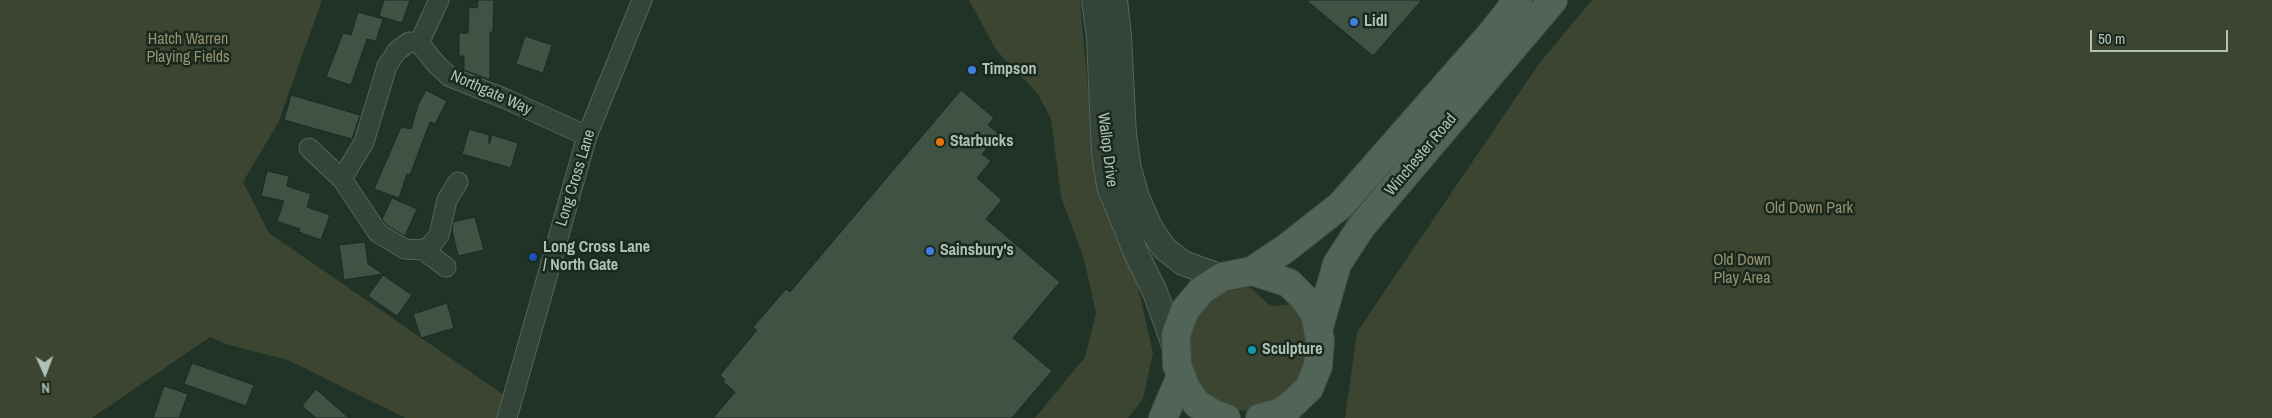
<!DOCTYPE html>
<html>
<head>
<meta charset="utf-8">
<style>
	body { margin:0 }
	#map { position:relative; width:2272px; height:418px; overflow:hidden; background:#213326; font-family:"Archivo Narrow",sans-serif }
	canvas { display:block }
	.north { position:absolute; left:20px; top:348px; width:50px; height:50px; -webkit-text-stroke:4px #1a281e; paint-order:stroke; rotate:178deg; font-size:14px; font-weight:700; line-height:20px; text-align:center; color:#aec1b4 }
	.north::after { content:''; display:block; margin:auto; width:18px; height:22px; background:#aec1b4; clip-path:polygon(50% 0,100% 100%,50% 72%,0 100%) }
	.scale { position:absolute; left:2090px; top:30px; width:138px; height:22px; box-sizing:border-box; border:2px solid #aec1b4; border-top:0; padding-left:6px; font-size:15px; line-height:18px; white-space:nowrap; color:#aec1b4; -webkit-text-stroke:4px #1a281e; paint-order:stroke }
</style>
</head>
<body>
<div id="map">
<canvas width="2272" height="418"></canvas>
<div class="north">N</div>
<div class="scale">50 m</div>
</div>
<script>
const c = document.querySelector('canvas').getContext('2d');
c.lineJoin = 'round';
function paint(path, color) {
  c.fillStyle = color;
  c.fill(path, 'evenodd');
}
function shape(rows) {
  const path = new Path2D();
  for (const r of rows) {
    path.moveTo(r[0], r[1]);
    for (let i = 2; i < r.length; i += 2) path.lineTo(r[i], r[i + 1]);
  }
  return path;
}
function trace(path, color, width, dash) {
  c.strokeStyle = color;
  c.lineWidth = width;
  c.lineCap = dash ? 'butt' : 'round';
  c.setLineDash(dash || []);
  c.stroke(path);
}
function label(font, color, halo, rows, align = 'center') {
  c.font = font + ' "Archivo Narrow",sans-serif';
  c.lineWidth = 5;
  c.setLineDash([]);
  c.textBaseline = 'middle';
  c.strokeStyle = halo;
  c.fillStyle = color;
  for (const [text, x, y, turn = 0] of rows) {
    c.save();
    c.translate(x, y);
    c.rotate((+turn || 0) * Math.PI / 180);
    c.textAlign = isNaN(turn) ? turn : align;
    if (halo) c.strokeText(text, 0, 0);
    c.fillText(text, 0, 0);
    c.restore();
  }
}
paint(shape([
	[0,0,322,0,278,123,243,182,269,233,504,395,499,418,405,418,288,360,225,344,210,337,92,418,0,418],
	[969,0,1080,0,1090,111,1116,229,1138,287,1153,353,1143,399,1128,418,1035,418,1085,357,1096,313,1084,259,1061,197,1051,119,1038,94,996,50],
	[1592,0,2272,0,2272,418,1345,418,1357,332,1538,65],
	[1250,287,1268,304,1274,306,1292,304,1311,330,1303,385,1258,410,1245,411,1234,409,1212,398,1202,388,1194,377,1190,365,1189,342,1195,319,1209,302,1226,292]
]), '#3b4531');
const building = shape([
	[384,0,410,0,402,23,379,16,384,0],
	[478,0,494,0,493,32,490,32,490,80,464,70,464,56,459,56,459,33,468,33,469,7,477,8,478,0],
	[1306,0,1422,0,1373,56,1306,0],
	[358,12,383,19,376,41,367,39,351,85,326,77,343,33,351,35,358,12],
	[525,36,552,45,543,73,516,64,525,36],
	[426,90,447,101,435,124,430,122,410,175,407,174,399,198,374,189,401,127,411,129,418,105,426,90],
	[961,90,994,118,988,125,999,134,982,154,991,161,977,178,1002,200,986,219,1060,282,1013,338,1052,371,1012,418,713,418,735,392,723,382,725,380,720,375,757,330,753,327,786,289,790,292,961,90],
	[291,95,360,115,352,139,284,120,291,95],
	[469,129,489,135,489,144,492,135,518,143,511,168,462,154,469,129],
	[267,171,289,176,287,186,311,194,307,207,330,215,321,240,299,232,300,229,277,221,284,201,261,196,267,171],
	[392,198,417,209,405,236,386,225,382,219,392,198],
	[475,217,484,250,458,256,452,230,453,222,475,217],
	[365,242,368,264,383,274,344,280,339,245,365,242],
	[383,275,412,295,397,316,368,296,383,275],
	[447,303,454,328,421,338,413,314,447,303],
	[192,363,254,385,246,406,184,384,192,363],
	[164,386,188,394,179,418,153,418,164,386],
	[316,389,349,418,316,418,302,406,316,389]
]);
paint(building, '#3e5344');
trace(building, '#1c2a20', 1);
const minor = shape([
	[419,43,439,0],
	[309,148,342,179,378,233,405,249,423,250,446,267],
	[342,179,364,142,387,66,397,51,409,42,419,43,437,65,450,77,506,99,587,136],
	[423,250,431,245,439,235,447,200,458,182],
	[507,418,587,136,642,0]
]);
const tertiary = shape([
	[1094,0,1099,37,1104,153,1109,186,1136,253,1155,292,1175,348],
	[1115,0,1119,36,1124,135,1129,169,1137,197,1150,227,1164,248,1183,263,1222,277]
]);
const primary = shape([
	[1252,271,1285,249,1341,205,1492,33,1518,0],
	[1319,327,1337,264,1361,227,1553,0],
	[1163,418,1181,376],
	[1226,418,1214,414,1197,404,1186,388,1177,365,1176,334,1185,310,1202,290,1222,277,1252,271,1289,283,1304,298,1315,314,1320,340,1318,366,1309,388,1290,406,1279,413,1260,418]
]);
trace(minor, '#556559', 21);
trace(tertiary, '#556559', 26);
trace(primary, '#3e4d42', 30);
trace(minor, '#344439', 19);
trace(tertiary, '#344439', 24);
trace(primary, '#526457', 28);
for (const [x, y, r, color] of [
	[1354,22,5,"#3f7fe0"],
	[972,70,5,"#3f7fe0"],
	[940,142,5,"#e8710a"],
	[930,251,5,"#3f7fe0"],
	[533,257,5,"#1a4fb4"],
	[1252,350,5,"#0f9aa8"]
]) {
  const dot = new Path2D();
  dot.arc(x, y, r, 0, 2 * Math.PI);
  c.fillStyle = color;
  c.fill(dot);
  trace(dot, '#1a281e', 2);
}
label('bold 16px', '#aec1b4', '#1a281e', [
	["Lidl",1364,22],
	["Timpson",982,70],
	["Starbucks",950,142],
	["Long Cross Lane",543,248],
	["/ North Gate",543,266],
	["Sainsbury's",940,251],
	["Sculpture",1262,350]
], 'left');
label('16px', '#949170', '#1a281e', [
	["Hatch Warren",188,40],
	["Playing Fields",188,58],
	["Old Down Park",1809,209],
	["Old Down",1742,261],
	["Play Area",1742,279]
]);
label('16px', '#aec1b4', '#1a281e', [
	["Northgate Way",491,93,24],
	["Wallop Drive",1107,150,83],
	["Winchester Road",1421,155,-50],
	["Long Cross Lane",576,178,-73]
]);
</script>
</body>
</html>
